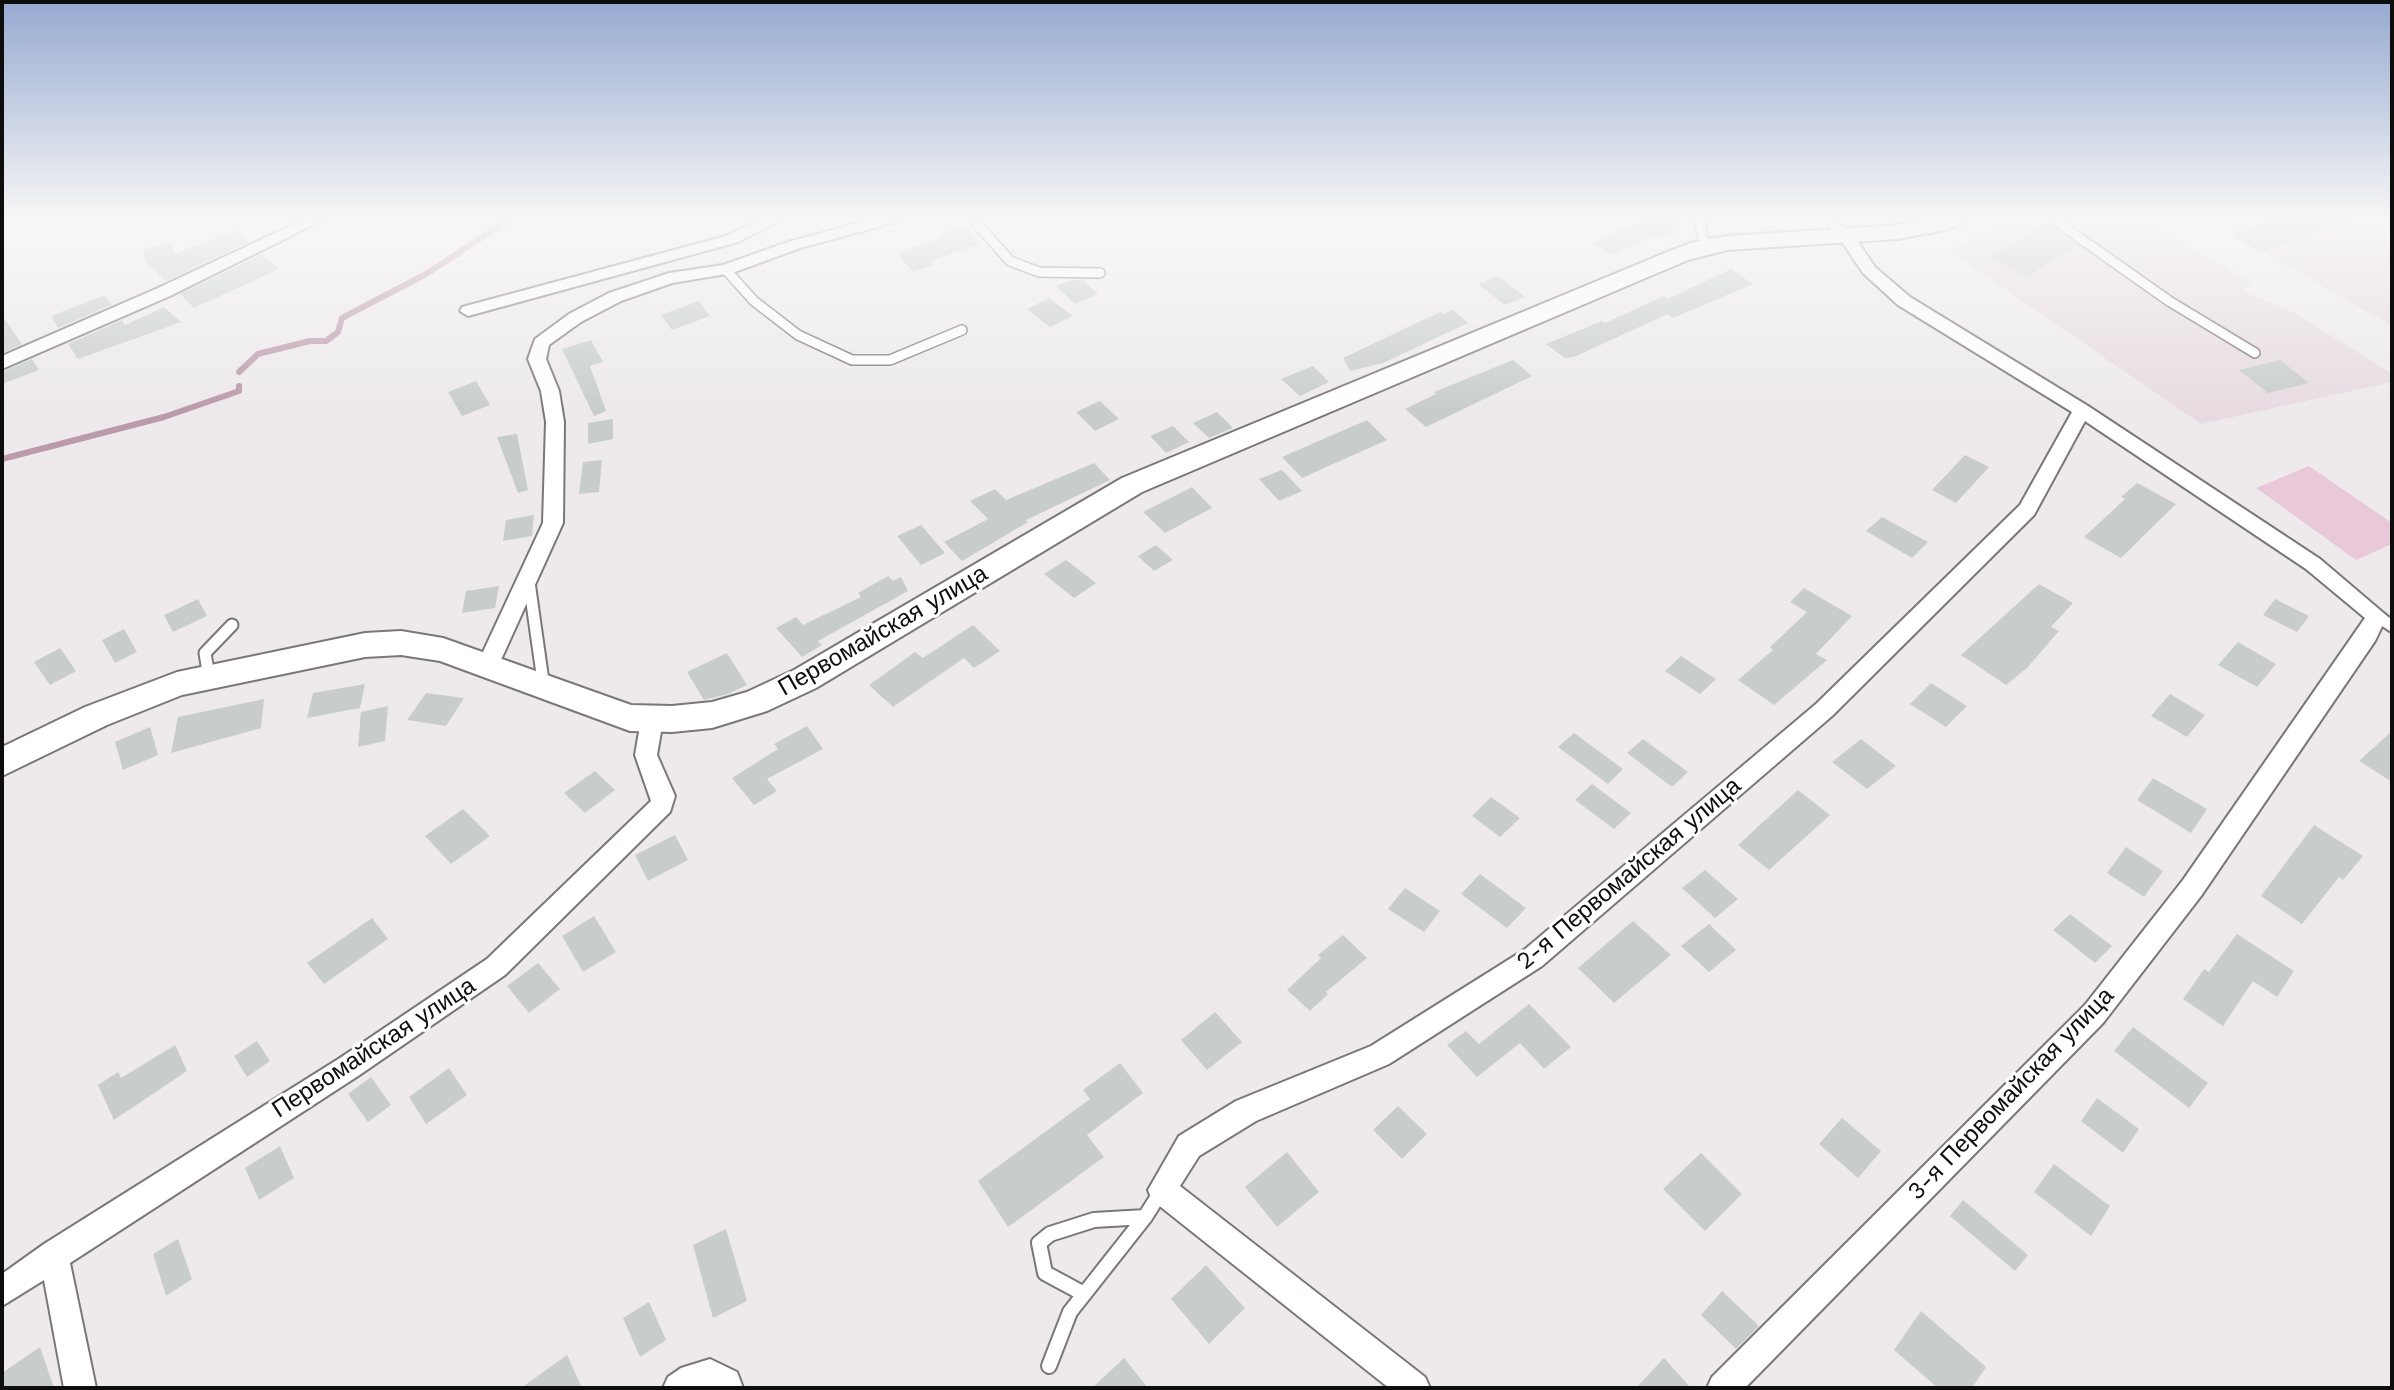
<!DOCTYPE html>
<html>
<head>
<meta charset="utf-8">
<style>
	body { margin:0 }
	#map { position:relative; width:2394px; height:1390px; overflow:hidden; background:#eeeaec; font-family:"Work Sans",sans-serif }
	canvas { display:block }
	.frame { position:absolute; inset:0; border:4px solid #0e0d0d; pointer-events:none }
</style>
</head>
<body>
<div id="map">
<canvas width="2394" height="1390"></canvas>
<div class="frame"></div>
</div>
<script>
const c = document.querySelector('canvas').getContext('2d');
c.lineJoin = 'round';
function paint(path, color) {
  c.fillStyle = color;
  c.fill(path, 'evenodd');
}
function shape(rows) {
  const path = new Path2D();
  for (const r of rows) {
    path.moveTo(r[0], r[1]);
    for (let i = 2; i < r.length; i += 2) path.lineTo(r[i], r[i + 1]);
  }
  return path;
}
function trace(path, color, width, dash) {
  c.strokeStyle = color;
  c.lineWidth = width;
  c.lineCap = dash ? 'butt' : 'round';
  c.setLineDash(dash || []);
  c.stroke(path);
}
function label(font, color, halo, rows, align = 'center') {
  c.font = font + ' "Work Sans",sans-serif';
  c.lineWidth = 6;
  c.setLineDash([]);
  c.textBaseline = 'middle';
  c.strokeStyle = halo;
  c.fillStyle = color;
  for (const [text, x, y, turn = 0] of rows) {
    c.save();
    c.translate(x, y);
    c.rotate((+turn || 0) * Math.PI / 180);
    c.textAlign = isNaN(turn) ? turn : align;
    if (halo) c.strokeText(text, 0, 0);
    c.fillText(text, 0, 0);
    c.restore();
  }
}
paint(shape([
	[2021,217,2138,217,2252,282,2242,291,2295,313,2392,374,2392,382,2201,424,1949,251],
	[2203,217,2392,217,2392,326]
]), '#e7dbe1');
paint(shape([
	[2309,466,2392,523,2392,544,2356,560,2256,488]
]), '#e9c8da');
trace(shape([
	[239,372,258,354,310,341,326,341,338,332,342,318,426,274,513,217],
	[2,459,164,417,239,391,239,386]
]), '#bb9aab', 6);
paint(shape([
	[1629,217,1692,217,1676,226,1682,230,1660,239,1655,235,1612,255,1593,243,1637,223],
	[2285,217,2354,217,2355,221,2259,252,2231,234],
	[2046,223,2077,245,2026,277,1989,258],
	[963,226,980,244,931,261,934,265,913,272,897,253,944,237,941,234],
	[235,230,249,242,166,281,146,262,143,250,171,242,175,254],
	[262,254,279,269,194,308,180,294],
	[1731,269,1753,284,1673,318,1668,314,1574,357,1565,358,1546,344,1602,321,1605,323,1664,296,1668,299],
	[1498,276,1525,297,1505,305,1478,284],
	[1072,280,1083,280,1098,294,1075,304,1056,286],
	[105,295,112,305,58,328,51,316],
	[1049,298,1073,316,1050,327,1027,309],
	[699,301,710,316,672,330,661,315],
	[164,307,181,322,78,359,68,344,122,320,125,325],
	[1453,310,1468,323,1383,363,1350,371,1343,358,1440,312,1443,314],
	[2,315,22,344,2,353],
	[591,340,603,362,590,366,606,411,594,416,562,349],
	[32,359,39,370,2,384,2,372],
	[1513,360,1532,376,1426,427,1405,409,1436,394,1434,392],
	[2280,360,2309,383,2268,393,2239,370],
	[1313,366,1329,382,1300,396,1281,379],
	[476,381,490,405,462,416,448,392],
	[1100,401,1119,419,1095,431,1076,412],
	[1217,412,1233,428,1209,438,1193,423],
	[613,419,613,439,588,444,588,423],
	[1367,420,1387,440,1302,478,1282,457],
	[1173,426,1189,442,1166,453,1150,436],
	[517,434,528,490,518,493,497,437],
	[1965,455,1989,467,1956,503,1932,490],
	[602,460,599,492,579,494,583,462],
	[1094,463,1110,480,1026,520,1028,522,962,561,944,542,988,519,970,501,995,489,1006,500],
	[1282,470,1302,491,1279,501,1259,479],
	[2137,483,2176,504,2121,558,2084,537,2125,499,2121,497],
	[1192,487,1212,508,1165,533,1143,512],
	[534,515,532,536,503,541,506,520],
	[1882,517,1928,542,1912,558,1866,531],
	[921,525,945,553,921,565,897,536],
	[1156,545,1173,560,1154,571,1138,556],
	[1066,560,1096,583,1074,598,1044,574],
	[888,576,893,581,901,577,908,591,818,641,822,645,802,657,776,628,796,617,803,625,861,597,858,593],
	[2039,584,2073,603,2051,627,2059,631,2027,668,2006,685,1961,655],
	[499,586,495,608,462,613,466,591],
	[1804,588,1852,616,1816,654,1827,660,1774,705,1738,680,1773,650,1770,647,1807,612,1790,602],
	[198,599,207,616,173,632,164,615],
	[2275,599,2309,616,2297,632,2263,615],
	[973,625,1000,651,974,668,964,658,893,707,869,685,915,652,923,658],
	[124,629,137,652,115,663,102,640],
	[2238,642,2276,664,2257,687,2218,665],
	[60,648,76,671,50,685,34,662],
	[727,653,747,685,728,694,704,700,687,672],
	[1681,656,1716,679,1700,694,1665,671],
	[1931,683,1967,706,1946,727,1910,704],
	[365,684,360,708,307,718,313,693],
	[426,693,464,698,446,726,407,720],
	[2170,694,2205,715,2187,737,2151,716],
	[264,699,261,728,171,753,178,717],
	[388,706,385,741,358,747,361,712],
	[807,726,823,749,767,779,777,791,754,805,732,778,778,749,774,744],
	[150,727,158,755,123,770,115,742],
	[2392,731,2392,782,2359,761],
	[1574,733,1623,769,1608,784,1558,747],
	[1643,739,1688,772,1672,787,1627,753],
	[1861,739,1896,766,1867,789,1832,762],
	[595,771,615,790,585,813,564,793],
	[2153,778,2207,809,2191,833,2137,800],
	[1592,784,1631,813,1614,829,1575,800],
	[1798,790,1830,815,1769,870,1738,845],
	[1491,797,1520,818,1500,837,1472,816],
	[463,809,490,836,451,864,425,836],
	[2314,825,2363,856,2343,880,2339,877,2302,924,2261,896],
	[675,835,688,860,648,881,635,855],
	[2126,847,2163,871,2144,897,2107,873],
	[1705,870,1738,899,1715,918,1682,888],
	[1480,874,1526,908,1507,928,1461,894],
	[1405,888,1440,911,1424,932,1388,909],
	[2070,914,2112,946,2095,963,2053,930],
	[594,916,616,952,583,972,562,936],
	[372,918,388,939,324,984,307,963],
	[1633,921,1671,955,1614,1003,1578,968],
	[1709,924,1736,950,1709,972,1681,946],
	[2237,934,2294,971,2277,997,2253,981,2223,1026,2183,999,2204,969,2209,972],
	[1343,935,1367,958,1326,992,1328,994,1310,1011,1287,990,1321,958,1318,955],
	[538,963,560,989,529,1013,507,986],
	[1529,1004,1571,1047,1544,1069,1520,1043,1477,1077,1447,1045,1466,1031,1479,1044],
	[1215,1012,1242,1042,1207,1070,1181,1040],
	[2133,1027,2208,1083,2189,1108,2114,1051],
	[257,1041,270,1061,247,1077,234,1056],
	[175,1045,187,1071,114,1120,98,1085,118,1072,121,1078],
	[1120,1063,1143,1093,1087,1135,1104,1157,1008,1227,978,1181,1090,1099,1083,1090],
	[449,1068,467,1095,426,1124,409,1097],
	[371,1077,391,1105,368,1122,348,1094],
	[2097,1098,2139,1129,2123,1153,2081,1121],
	[1398,1106,1427,1134,1402,1159,1373,1130],
	[1842,1118,1881,1151,1858,1178,1819,1144],
	[280,1146,294,1178,259,1200,245,1168],
	[1287,1152,1319,1192,1277,1227,1245,1187],
	[1701,1153,1742,1194,1705,1231,1663,1189],
	[2054,1164,2110,1206,2091,1236,2034,1192],
	[1963,1200,2028,1255,2015,1271,1950,1216],
	[726,1229,747,1301,713,1318,693,1245],
	[178,1239,192,1279,166,1296,153,1254],
	[1206,1265,1245,1308,1209,1344,1171,1299],
	[1722,1291,1759,1326,1736,1349,1701,1315],
	[649,1302,666,1340,640,1357,623,1318],
	[1921,1311,1986,1367,1972,1388,1938,1388,1894,1350],
	[40,1347,54,1388,2,1388,2,1373],
	[567,1355,582,1388,521,1388],
	[1124,1358,1148,1388,1092,1388],
	[1664,1358,1691,1388,1636,1388]
]), '#c8cdcc');
const laneFar2 = shape([
	[971,217,1010,261,1039,272,1100,273],
	[1702,217,1699,219,1705,246],
	[1826,217,1846,236],
	[2050,217,2169,301,2255,353],
	[726,270,754,301,798,335,852,360,890,360,962,330]
]);
const laneFar1 = shape([
	[529,582,544,688],
	[2377,616,2392,626],
	[209,677,205,653,232,625]
]);
const lane = shape([
	[1084,1294,1045,1273,1039,1243,1050,1234,1094,1220,1145,1217],
	[1049,1366,1070,1312,1145,1217,1162,1190]
]);
const street = shape([
	[309,217,329,217,170,296,2,369,2,356,158,288,309,217],
	[767,217,787,217,738,242,468,316,460,311,462,307,726,236,767,217],
	[880,217,905,217,903,220,800,248,732,273,672,283,621,301,581,322,549,345,546,359,559,391,564,422,563,523,495,673,487,675,479,673,476,667,543,523,546,422,541,391,528,359,535,339,569,314,609,293,669,273,723,265,788,242,880,217],
	[1846,231,1852,233,1875,267,1910,297,2088,406,2320,559,2387,616,2375,641,2201,896,2103,1023,1745,1388,1707,1388,1712,1377,2085,1005,2183,880,2365,618,2306,569,2085,421,2034,515,1832,716,1542,966,1389,1064,1256,1121,1199,1156,1180,1186,1425,1377,1430,1388,1389,1388,1152,1200,1148,1190,1179,1136,1236,1101,1371,1046,1524,950,1816,704,2020,505,2072,412,1898,305,1863,273,1838,236,1846,231],
	[652,711,660,714,663,720,657,755,675,796,670,812,505,975,358,1076,70,1263,96,1388,64,1388,44,1280,2,1306,2,1274,44,1244,340,1058,487,959,651,801,635,755,641,720,644,714,652,711],
	[710,1359,737,1372,743,1388,663,1388,668,1377,681,1368,710,1359]
]);
const secondary = shape([
	[1937,217,1968,217,1965,222,1945,230,1898,239,1727,250,1688,260,1142,492,816,688,767,711,712,728,672,732,630,731,440,661,401,655,365,657,182,695,107,725,2,776,2,747,85,707,177,672,365,633,401,631,443,638,631,705,672,706,712,702,747,692,794,670,1122,478,1672,250,1697,241,1727,236,1898,225,1937,217]
]);
trace(laneFar2, '#7a7778', 12);
trace(laneFar1, '#7a7778', 15);
trace(lane, '#7a7778', 18);
trace(street, '#7a7778', 4);
trace(secondary, '#7a7778', 4);
trace(laneFar2, '#fff', 9);
trace(laneFar1, '#fff', 11);
trace(lane, '#fff', 14);
paint(street, '#fff');
paint(secondary, '#fff');
const sky = c.createLinearGradient(0, 0, 0, 411);
sky.addColorStop(0, '#96aad0');
sky.addColorStop(0.53, '#f7f6f6');
sky.addColorStop(1, '#f7f6f600');
c.fillStyle = sky;
c.fillRect(0, 0, 2394, 411);
label('24px', '#0e0d0d', '#fff', [
	["Первомайская улица",883,631,-30],
	["2-я Первомайская улица",1629,874,-40],
	["Первомайская улица",374,1048,-33],
	["3-я Первомайская улица",2011,1094,-46]
]);
</script>
</body>
</html>
